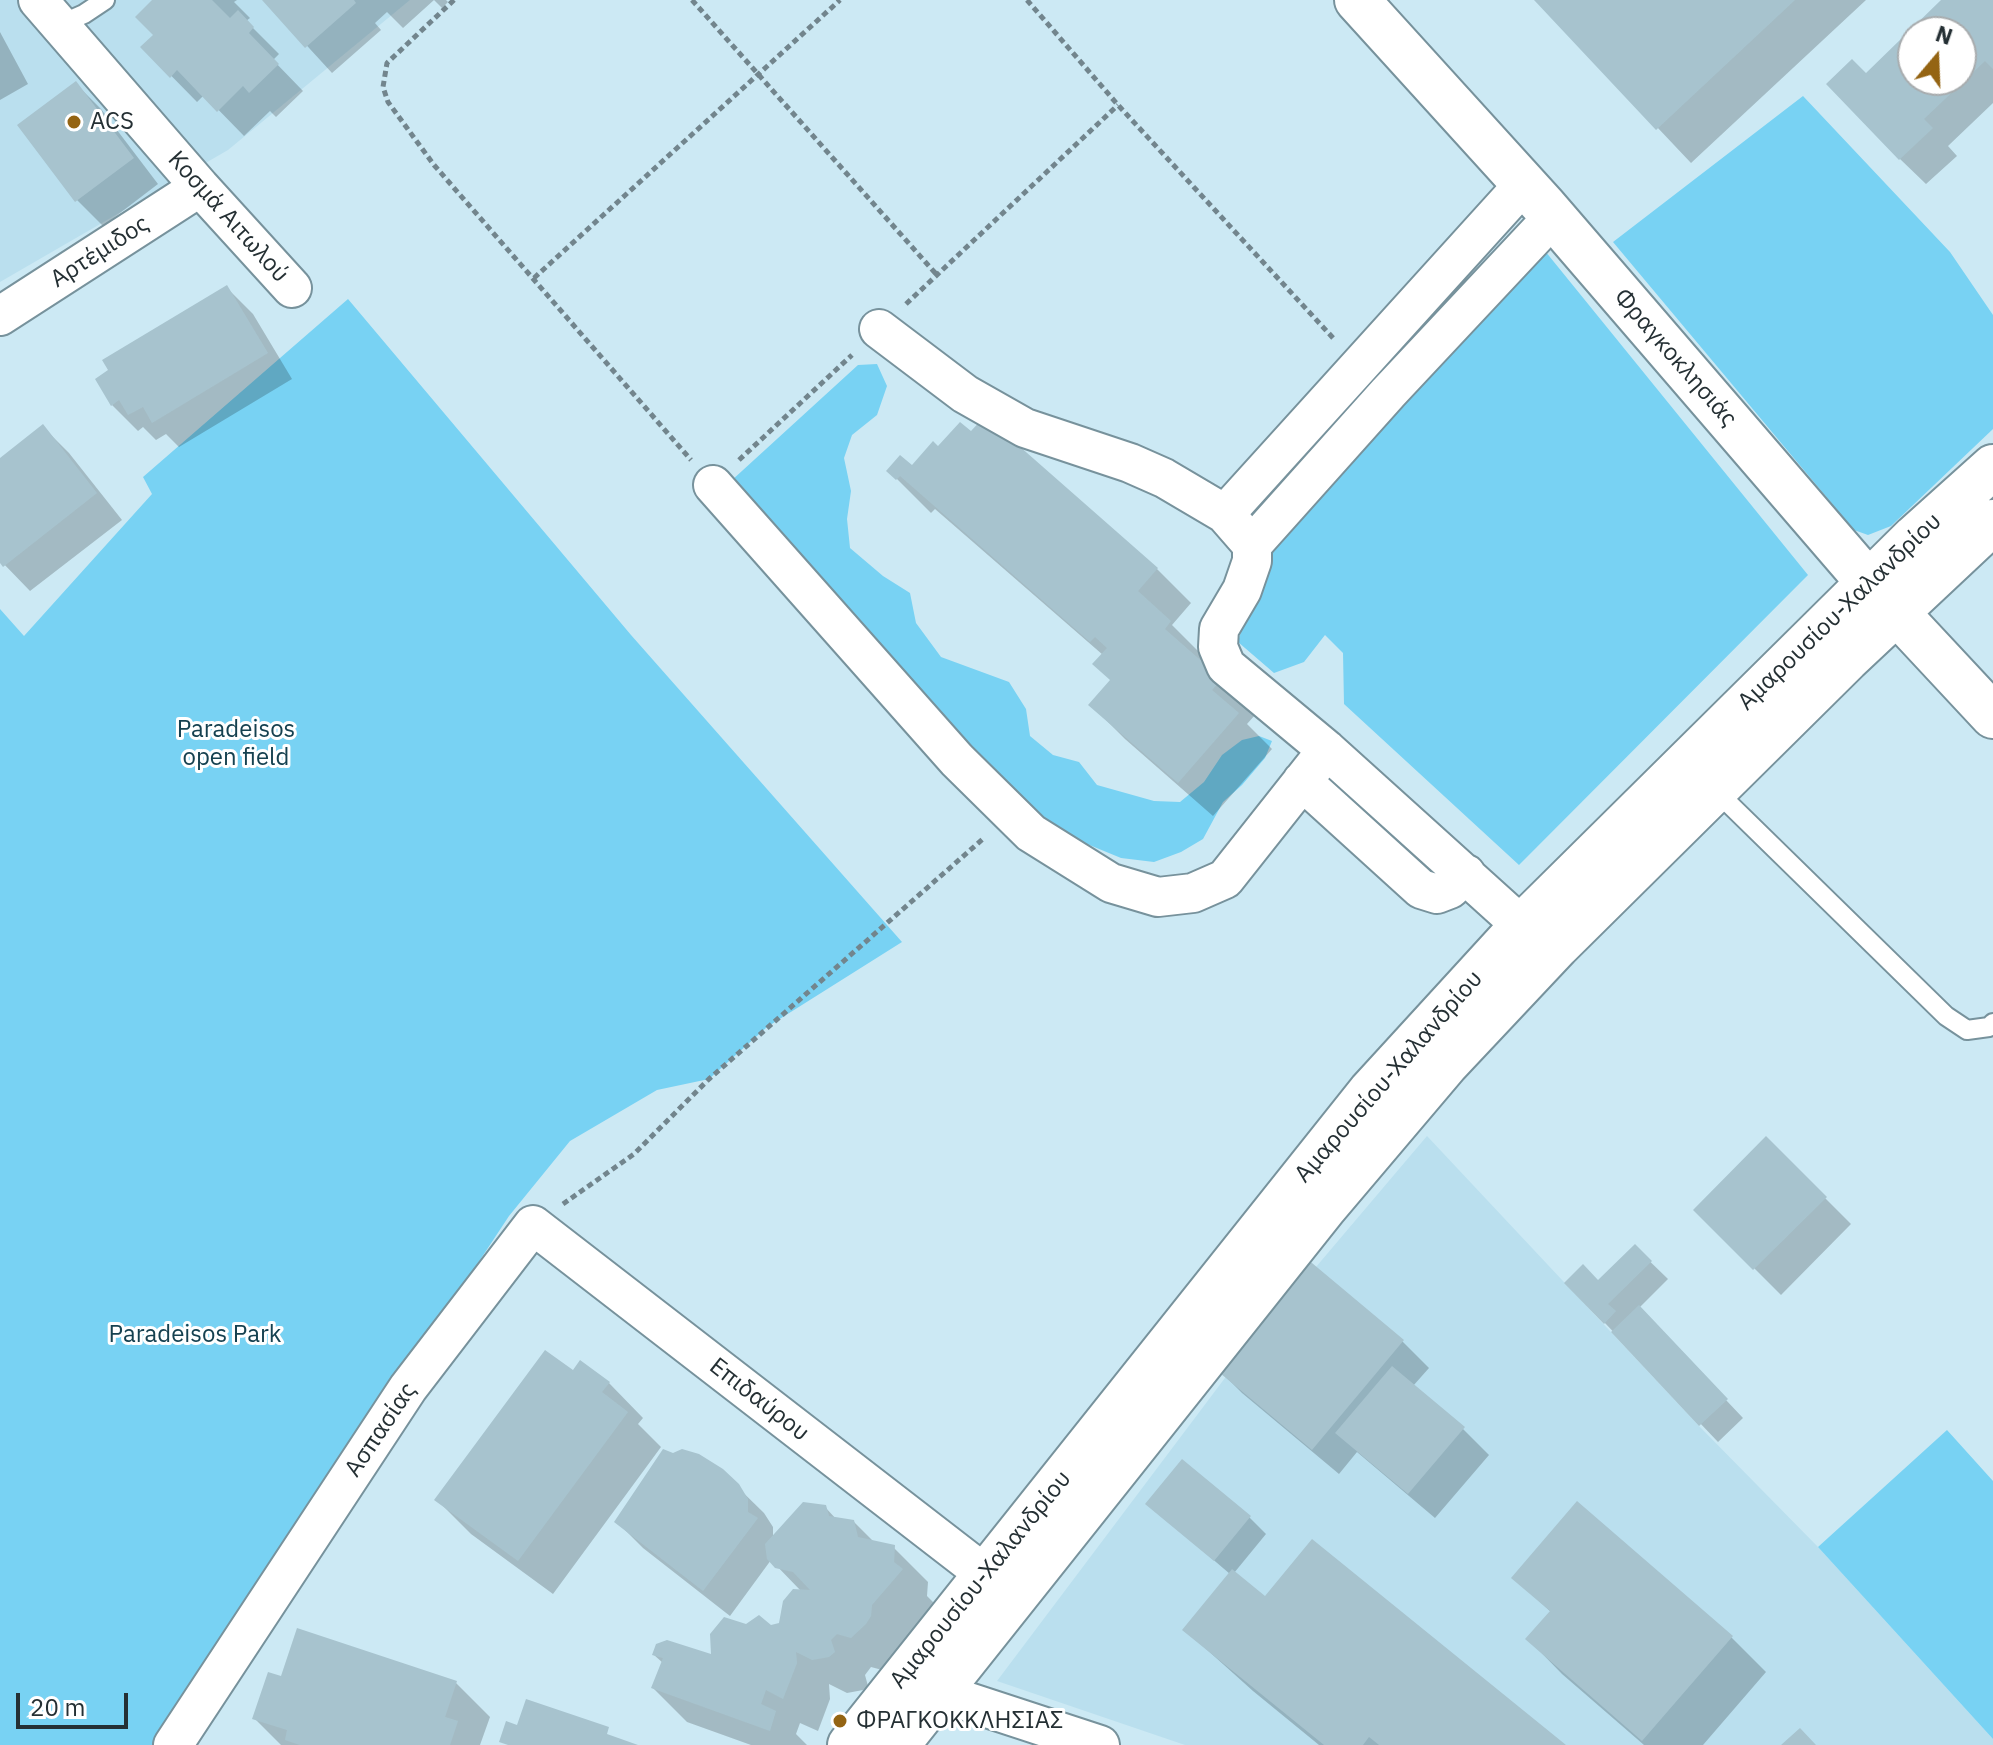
<!DOCTYPE html>
<html>
<head>
<meta charset="utf-8">
<style>
	body { margin:0 }
	#map { position:relative; width:1993px; height:1745px; overflow:hidden; background:#cce9f4; font-family:"IBM Plex Sans",sans-serif }
	canvas { display:block }
	.north { position:absolute; left:1897px; top:16px; width:80px; height:80px; box-sizing:border-box; background:#fff; border:2px solid #a8acae; border-radius:50%; rotate:19deg; font-size:22px; font-weight:700; line-height:32px; text-align:center; color:#253034 }
	.north::after { content:''; display:block; margin:auto; width:28px; height:36px; background:#946413; clip-path:polygon(50% 0,100% 100%,50% 72%,0 100%) }
	.scale { position:absolute; left:16px; top:1693px; width:112px; height:36px; box-sizing:border-box; border:4px solid #253034; border-top:0; padding-left:10px; font-size:24px; line-height:28px; white-space:nowrap; color:#253034; -webkit-text-stroke:6px #fff; paint-order:stroke }
</style>
</head>
<body>
<div id="map">
<canvas width="1993" height="1745"></canvas>
<div class="north">N</div>
<div class="scale">20 m</div>
</div>
<script>
const c = document.querySelector('canvas').getContext('2d');
c.lineJoin = 'round';
function paint(path, color) {
  c.fillStyle = color;
  c.fill(path, 'evenodd');
}
function shape(rows) {
  const path = new Path2D();
  for (const r of rows) {
    path.moveTo(r[0], r[1]);
    for (let i = 2; i < r.length; i += 2) path.lineTo(r[i], r[i + 1]);
  }
  return path;
}
function trace(path, color, width, dash) {
  c.strokeStyle = color;
  c.lineWidth = width;
  c.lineCap = dash ? 'butt' : 'round';
  c.setLineDash(dash || []);
  c.stroke(path);
}
function label(font, color, halo, rows, align = 'center') {
  c.font = font + ' "IBM Plex Sans",sans-serif';
  c.lineWidth = 6;
  c.setLineDash([]);
  c.textBaseline = 'middle';
  c.strokeStyle = halo;
  c.fillStyle = color;
  for (const [text, x, y, turn = 0] of rows) {
    c.save();
    c.translate(x, y);
    c.rotate((+turn || 0) * Math.PI / 180);
    c.textAlign = isNaN(turn) ? turn : align;
    if (halo) c.strokeText(text, 0, 0);
    c.fillText(text, 0, 0);
    c.restore();
  }
}
paint(shape([
	[0,0,410,0,228,150,0,282],
	[1427,1136,1699,1426,1818,1547,1993,1739,1993,1745,1185,1745,997,1681,1249,1346]
]), '#badfee');
paint(shape([
	[1803,96,1950,252,1993,315,1993,429,1891,526,1868,535,1854,530,1613,242],
	[1541,246,1808,575,1519,865,1344,704,1343,653,1325,635,1304,662,1274,673,1238,642,1259,568,1274,538],
	[348,299,631,635,902,942,767,1027,709,1079,657,1090,570,1141,509,1216,160,1745,0,1745,0,609,24,636,152,494,143,477],
	[877,364,887,386,877,415,852,435,844,458,851,491,847,519,850,548,883,576,910,593,916,623,941,657,1009,682,1026,709,1030,736,1053,755,1079,762,1097,785,1154,801,1180,802,1204,782,1222,755,1242,740,1259,736,1272,741,1265,758,1242,785,1223,802,1203,839,1181,852,1154,862,1121,858,1070,837,1016,798,731,481,858,365],
	[1947,1430,1993,1481,1993,1739,1818,1547]
]), '#78d2f3');
paint(shape([
	[155,0,237,0,234,2,250,18,246,21,279,54,273,60,303,91,276,117,270,111,244,136,204,95,197,102,143,47,156,36],
	[265,0,446,0,448,2,442,8,434,0,403,28,387,12,375,23,381,30,332,73],
	[1537,0,1866,0,1691,163],
	[1944,0,1993,1,1993,103,1948,146,1957,156,1926,184,1900,159,1866,76],
	[1913,32,1961,32,1961,80,1913,80],
	[0,32,28,84,0,100],
	[75,83,101,109,158,184,103,226,77,200],
	[227,288,253,314,292,379,179,447,166,434,156,440,143,427,138,431,112,405],
	[43,427,69,453,122,520,30,591,0,560,0,460],
	[912,468,1157,569,1191,603,1172,625,1204,657,1199,662,1255,715,1247,724,1272,749,1213,816,1125,739,1091,705,1112,681,1103,655,935,509,931,513,889,471],
	[1766,1139,1851,1224,1781,1295,1696,1210],
	[1635,1247,1668,1279,1639,1308,1743,1418,1718,1442,1567,1283,1598,1283],
	[1306,1261,1403,1342,1429,1368,1413,1386,1463,1429,1489,1455,1435,1518,1357,1452,1339,1474,1242,1393,1216,1367],
	[573,1373,609,1383,643,1418,638,1424,661,1447,553,1594,471,1534,437,1500],
	[721,1471,764,1513,773,1527,773,1538,825,1507,837,1520,854,1522,874,1542,893,1547,928,1582,927,1596,936,1605,905,1640,905,1651,886,1671,871,1667,865,1675,868,1686,863,1690,847,1693,829,1684,830,1699,818,1731,800,1723,796,1734,807,1745,751,1745,687,1722,653,1688,663,1663,654,1655,713,1657,747,1626,770,1627,780,1625,801,1591,771,1560,730,1616,643,1548,617,1522],
	[1148,1504,1249,1517,1266,1534,1234,1573,1266,1599,1563,1745,1319,1745,1253,1691,1185,1630,1230,1574],
	[1577,1504,1732,1638,1766,1672,1703,1745,1644,1745,1562,1674,1528,1639,1551,1612,1514,1578],
	[282,1678,456,1683,490,1717,480,1745,281,1745,255,1719]
]), '#0003');
paint(shape([
	[152,0,212,0,230,18,238,10,254,27,249,33,279,64,249,93,243,86,217,112,177,70,170,78,140,47,153,35,135,17],
	[262,0,354,0,356,3,305,48],
	[1534,0,1795,0,1656,130],
	[1941,0,1993,0,1993,69,1985,61,1924,119,1933,128,1899,160,1826,84,1852,59,1866,73],
	[1913,32,1961,32,1961,80,1913,80],
	[76,81,134,158,75,202,17,125],
	[227,285,268,353,152,423,143,407,128,415,119,400,111,406,95,379,108,370,102,360],
	[985,416,1158,568,1138,591,1171,621,1165,629,1222,679,1212,690,1239,713,1178,783,1088,705,1110,680,1092,664,1107,648,1095,637,1090,642,900,476,896,480,886,471,900,455,912,465,933,441,938,446,960,422,971,431],
	[43,424,97,493,3,567,0,563,0,458],
	[1766,1136,1827,1197,1753,1270,1693,1210],
	[1635,1244,1652,1261,1608,1304,1616,1311,1604,1324,1564,1283,1583,1264,1598,1280],
	[1306,1258,1404,1340,1312,1450,1214,1368],
	[1639,1305,1728,1399,1699,1426,1611,1332],
	[545,1350,573,1370,580,1360,610,1382,602,1392,628,1412,518,1561,434,1500],
	[1392,1366,1465,1427,1408,1494,1335,1433],
	[663,1449,673,1453,682,1449,699,1454,723,1469,739,1484,748,1499,748,1512,758,1518,703,1591,614,1522],
	[1182,1459,1251,1516,1214,1561,1145,1504],
	[1577,1501,1733,1636,1642,1741,1525,1639,1550,1611,1511,1578],
	[803,1502,826,1505,829,1516,854,1520,858,1537,895,1545,894,1562,903,1569,872,1605,871,1616,866,1624,851,1638,837,1634,831,1640,835,1652,829,1657,812,1660,796,1652,797,1663,783,1699,766,1690,761,1704,776,1711,770,1731,651,1688,663,1658,652,1655,656,1644,667,1640,711,1654,710,1634,724,1617,746,1624,759,1615,771,1625,779,1623,783,1601,793,1589,810,1590,793,1572,775,1568,767,1559,765,1544],
	[1312,1539,1566,1745,1379,1745,1369,1737,1363,1745,1324,1745,1182,1630,1232,1569,1265,1596],
	[297,1628,457,1681,445,1717,458,1721,450,1745,300,1745,285,1740,287,1730,252,1719,268,1672,281,1676],
	[526,1699,609,1727,607,1734,638,1745,508,1745,499,1742,506,1721,517,1725],
	[1800,1728,1816,1745,1781,1745]
]), '#a7c3ce');
const lane = shape([
	[59,25,84,14,105,0],
	[1715,790,1946,1016,1967,1030,1989,1027,1993,1023]
]);
const street = shape([
	[38,0,200,187,292,288],
	[0,316,200,187],
	[879,329,965,394,1025,428,1130,463,1164,478,1225,514,1252,545,1252,561,1242,590,1219,629,1218,647,1226,666,1327,750,1522,926],
	[713,485,957,760,1031,833,1111,883,1158,897,1193,893,1225,879,1327,750],
	[1225,514,1524,184],
	[1252,545,1388,393,1553,217],
	[1302,781,1421,889,1437,894,1450,889,1466,874],
	[938,1692,1100,1745],
	[173,1745,408,1388,533,1225,986,1575]
]);
const secondary = shape([
	[1357,0,1545,207,1869,583,1993,716],
	[850,1745,1371,1091,1522,926,1915,537,1993,467],
	[897,1745,1324,1208,1446,1064,1557,946,1847,659,1993,522]
]);
trace(lane, '#77929c', 22);
trace(street, '#77929c', 42);
trace(secondary, '#77929c', 48);
trace(shape([
	[454,0,387,63,383,87,388,102,434,165,691,460],
	[692,0,937,275],
	[1027,0,1118,105,1334,339],
	[534,278,840,0],
	[906,304,1118,105],
	[739,460,852,355],
	[563,1204,634,1154,709,1079,984,838]
]), '#72858d', 5, [6, 4]);
trace(lane, '#fff', 18);
trace(street, '#fff', 38);
trace(secondary, '#fff', 44);
for (const [x, y, r, color] of [
	[74,122,8,"#946413"],
	[840,1721,8,"#946413"]
]) {
  const dot = new Path2D();
  dot.arc(x, y, r, 0, 2 * Math.PI);
  c.fillStyle = color;
  c.fill(dot);
  trace(dot, '#fff', 3);
}
label('24px', '#253034', '#fff', [
	["ACS",90,122],
	["ΦΡΑΓΚΟΚΚΛΗΣΙΑΣ",856,1721]
], 'left');
label('24px', '#253034', '#fff', [
	["Κοσμά Αιτωλού",228,217,48],
	["Αρτέμιδος",100,252,-33],
	["Φραγκοκλησιάς",1675,358,49],
	["Αμαρουσίου-Χαλανδρίου",1840,612,-44],
	["Αμαρουσίου-Χαλανδρίου",1389,1077,-49],
	["Επιδαύρου",759,1400,38],
	["Ασπασίας",381,1430,-56],
	["Αμαρουσίου-Χαλανδρίου",981,1580,-51]
]);
label('24px', '#154150', '#fff', [
	["Paradeisos",236,730],
	["open field",236,758],
	["Paradeisos Park",195,1335]
]);
</script>
</body>
</html>
